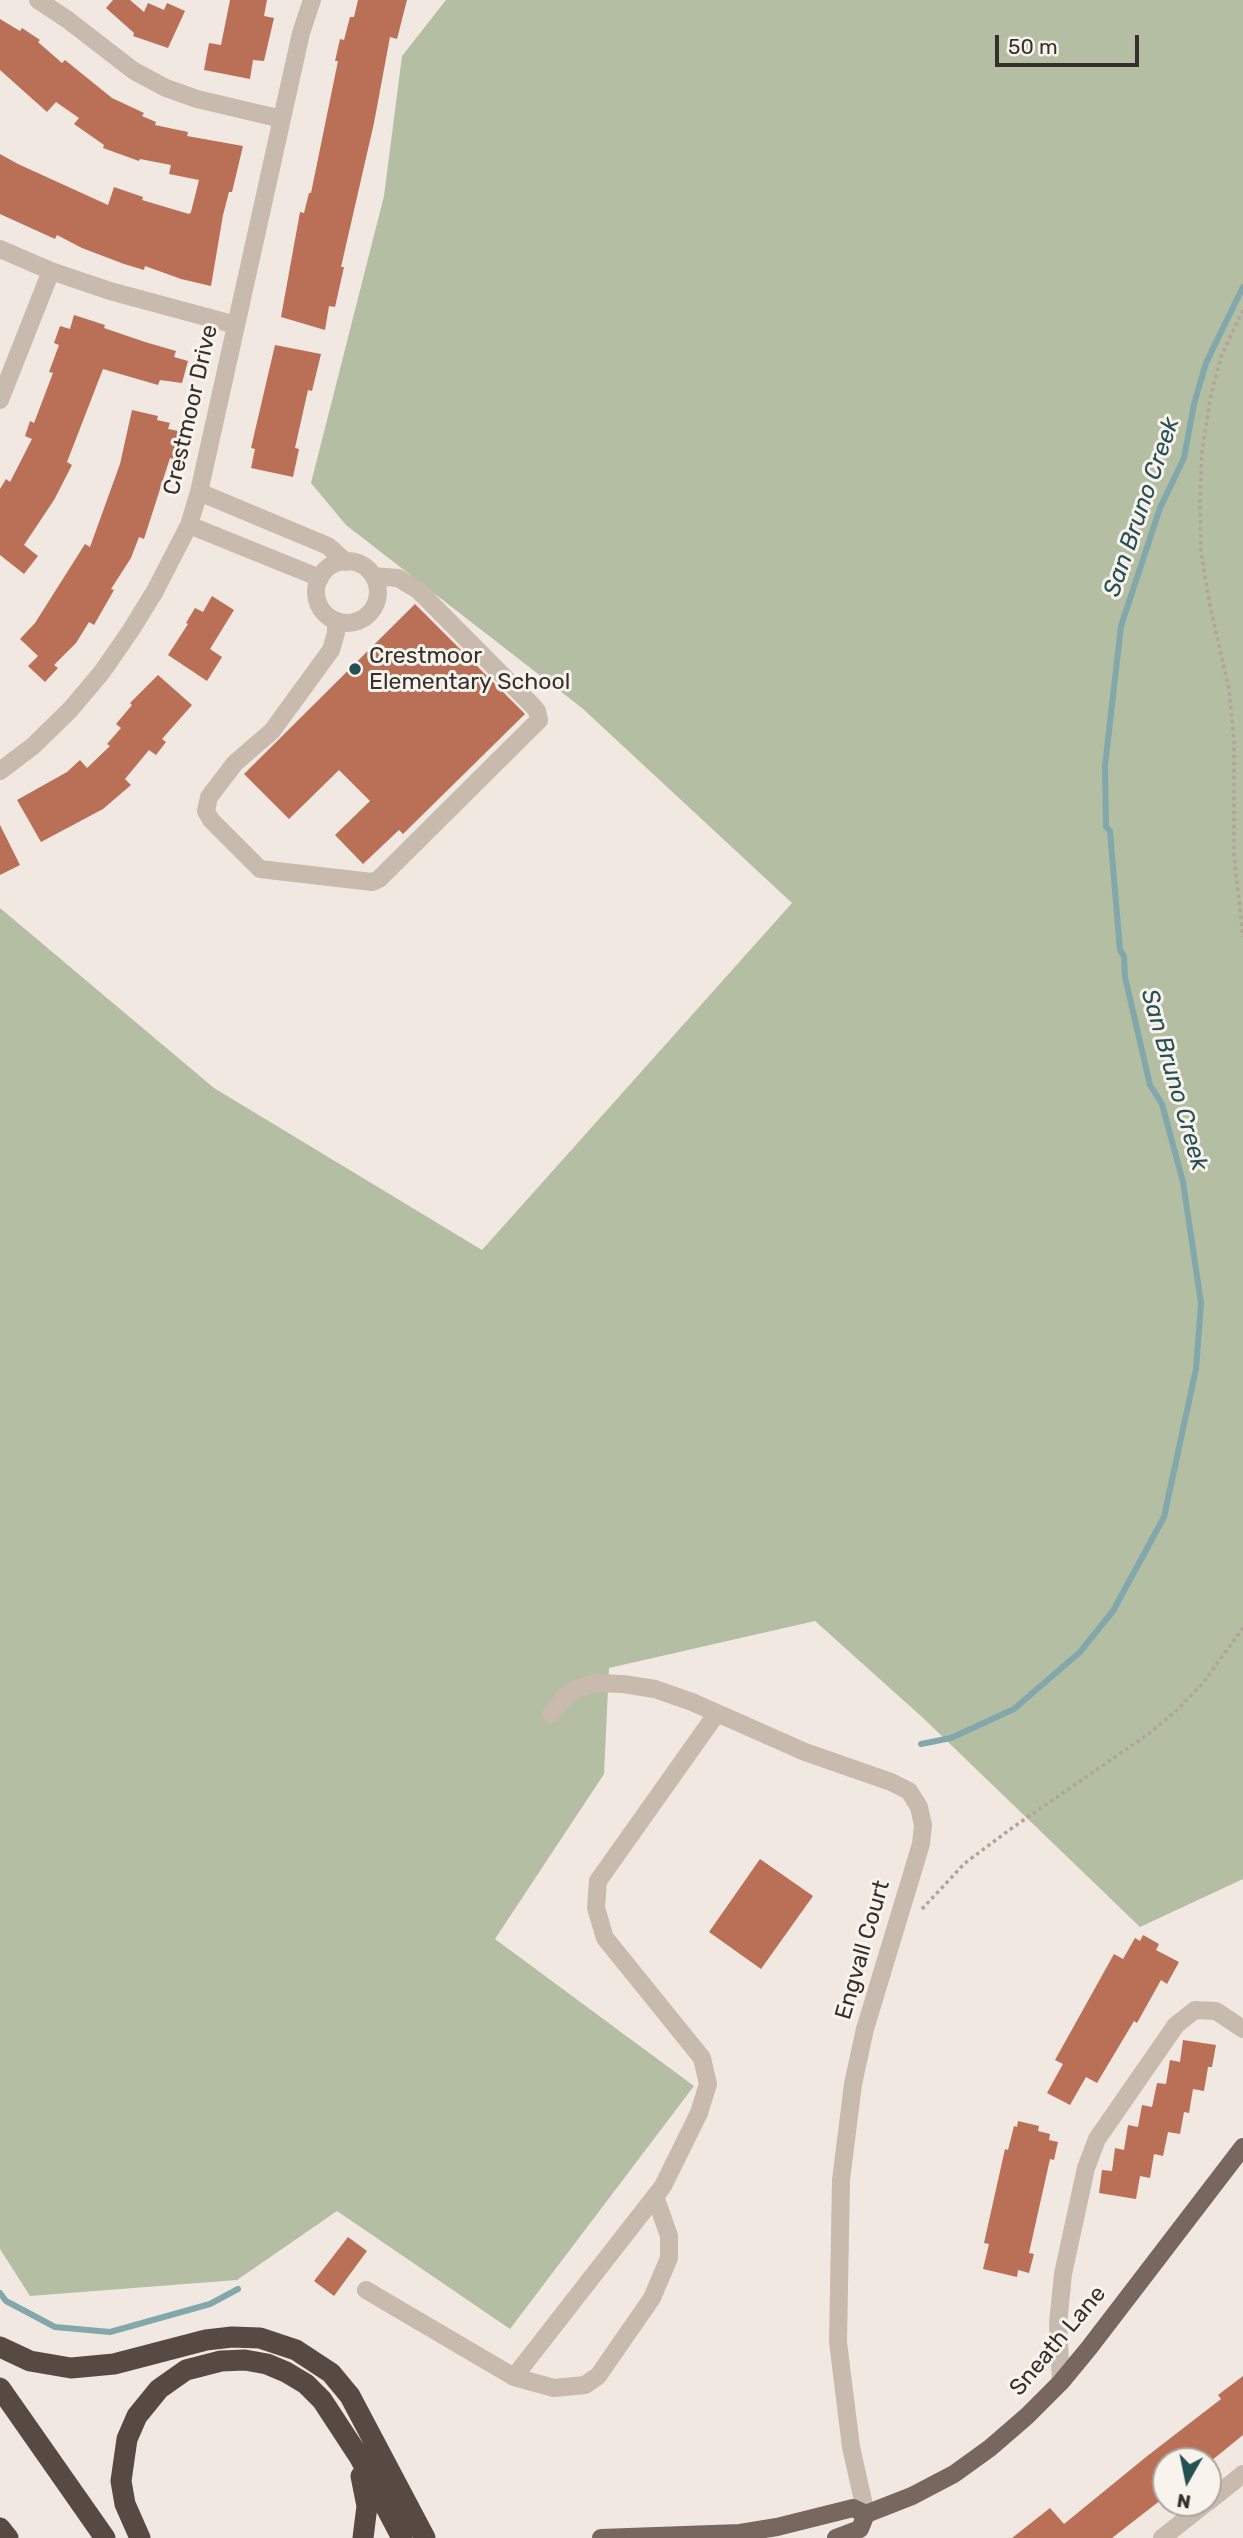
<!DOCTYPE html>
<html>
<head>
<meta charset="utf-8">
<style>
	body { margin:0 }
	#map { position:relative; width:1243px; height:2538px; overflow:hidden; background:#f1e9e1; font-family:Rubik,sans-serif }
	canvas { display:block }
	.north { position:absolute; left:1152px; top:2447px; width:70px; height:70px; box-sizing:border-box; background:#f9f3ed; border:2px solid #aba59f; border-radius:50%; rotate:189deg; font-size:19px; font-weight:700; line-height:28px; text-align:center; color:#372f2b }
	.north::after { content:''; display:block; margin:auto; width:24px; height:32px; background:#255054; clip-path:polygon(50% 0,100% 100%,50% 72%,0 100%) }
	.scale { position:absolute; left:995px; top:35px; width:144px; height:32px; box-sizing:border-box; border:4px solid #372f2b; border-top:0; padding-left:9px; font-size:21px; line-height:24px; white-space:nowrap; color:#372f2b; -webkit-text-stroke:5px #f9f3ed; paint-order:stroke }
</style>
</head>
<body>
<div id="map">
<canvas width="1243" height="2538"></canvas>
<div class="north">N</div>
<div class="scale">50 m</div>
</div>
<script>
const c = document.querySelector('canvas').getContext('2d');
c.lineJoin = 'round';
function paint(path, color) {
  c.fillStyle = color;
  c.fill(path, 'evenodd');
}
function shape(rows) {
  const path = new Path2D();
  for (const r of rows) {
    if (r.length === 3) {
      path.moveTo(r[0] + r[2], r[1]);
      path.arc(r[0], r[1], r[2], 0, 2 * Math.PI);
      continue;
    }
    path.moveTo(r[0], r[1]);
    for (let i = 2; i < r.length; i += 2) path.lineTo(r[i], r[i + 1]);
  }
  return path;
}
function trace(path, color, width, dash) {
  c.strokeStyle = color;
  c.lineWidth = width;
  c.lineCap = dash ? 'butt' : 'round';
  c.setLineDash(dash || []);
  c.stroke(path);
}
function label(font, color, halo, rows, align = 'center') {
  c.font = font + ' Rubik,sans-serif';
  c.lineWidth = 6;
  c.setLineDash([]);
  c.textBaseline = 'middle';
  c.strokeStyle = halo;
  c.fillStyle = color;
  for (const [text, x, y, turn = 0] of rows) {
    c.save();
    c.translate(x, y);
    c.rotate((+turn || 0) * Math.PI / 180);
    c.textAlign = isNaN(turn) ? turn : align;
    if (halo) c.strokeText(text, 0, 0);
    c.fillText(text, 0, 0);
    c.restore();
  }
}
paint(shape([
	[446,0,1243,0,1243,1879,1140,1927,922,1717,815,1621,609,1668,604,1774,495,1939,694,2086,510,2329,337,2211,237,2280,30,2296,0,2249,0,908,214,1088,482,1250,792,903,582,708,346,525,311,483,384,196,402,56]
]), '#b4bea2');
trace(shape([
	[921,1744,951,1738,1014,1709,1080,1652,1113,1611,1164,1517,1196,1369,1201,1303,1183,1182,1162,1104,1150,1085,1125,977,1124,956,1120,950,1110,831,1106,827,1105,766,1121,626,1160,508,1184,458,1194,404,1206,363,1243,287],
	[0,2293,6,2301,55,2327,110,2332,210,2304,238,2289]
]), '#82a8ab', 6);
paint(shape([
	[113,0,130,0,144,12,148,3,164,10,167,3,185,11,168,48,133,36,134,33,106,8],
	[230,0,267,0,264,16,274,18,264,61,253,60,250,79,204,70,209,43,221,45],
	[358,0,407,0,397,39,390,37,374,123,341,267,344,267,335,307,329,306,325,330,281,317,300,212,304,213,309,193,311,193,338,61,335,61,340,39,344,40,350,17,354,17],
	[0,19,20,31,22,28,40,40,38,42,62,63,65,60,112,98,144,113,142,116,156,122,155,125,188,132,187,136,243,146,232,192,229,192,223,215,211,286,181,279,145,266,144,270,124,264,82,248,57,235,55,239,0,214,0,154,18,164,108,205,114,187,143,197,142,200,189,214,191,212,199,180,169,174,171,165,140,159,139,161,103,148,104,145,74,124,79,118,56,102,47,112,0,70],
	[74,315,105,325,104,328,145,342,176,351,174,357,188,361,182,383,160,380,158,385,103,369,67,462,72,465,54,500,24,545,38,556,24,574,0,555,0,489,6,479,10,482,32,439,25,436,30,421,34,423,53,373,49,372,59,345,54,343,60,326,70,329],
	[275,345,321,354,312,391,308,390,295,448,299,449,293,477,251,468,255,449,251,448],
	[132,410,158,416,157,420,170,423,168,429,179,431,173,459,170,458,144,539,139,537,131,558,111,589,114,590,94,625,89,622,76,643,54,665,58,668,45,682,28,666,38,656,20,639,35,623,85,544,90,547,120,464],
	[212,596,234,610,210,649,222,657,207,681,168,655,188,624,186,623,195,608,203,612],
	[415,604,525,714,403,834,399,830,363,864,335,835,370,801,339,770,289,819,244,774],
	[158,675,192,705,162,739,166,742,156,755,149,750,125,779,131,785,103,809,41,842,17,800,67,772,80,760,87,768,110,746,107,744,121,728,116,724,132,705,130,703],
	[0,825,20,865,0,875],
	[760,1859,813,1896,761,1969,709,1932],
	[1143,1935,1159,1944,1156,1950,1179,1962,1167,1984,1161,1980,1137,2023,1134,2021,1097,2083,1086,2077,1070,2105,1047,2093,1063,2064,1055,2060,1114,1954,1123,1959,1135,1938,1140,1941],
	[1183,2040,1216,2045,1212,2067,1208,2067,1204,2091,1193,2089,1189,2113,1184,2112,1180,2134,1168,2132,1163,2156,1154,2154,1150,2178,1140,2176,1136,2199,1099,2193,1102,2170,1112,2171,1115,2148,1124,2150,1128,2125,1138,2127,1142,2105,1152,2107,1157,2083,1166,2084,1170,2060,1180,2062],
	[1018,2121,1039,2126,1038,2131,1050,2134,1049,2140,1058,2142,1054,2160,1050,2159,1029,2253,1034,2254,1029,2273,1018,2270,1017,2277,983,2269,989,2244,984,2243,1005,2149,1008,2150,1014,2126,1017,2127],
	[348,2237,367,2251,334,2296,314,2281],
	[1243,2376,1243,2435,1211,2461,1166,2461,1166,2496,1112,2538,1012,2538,1050,2508,1064,2524,1146,2457,1221,2399,1218,2395]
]), '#b97056');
trace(shape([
	[1243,310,1222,354,1211,394,1202,451,1200,501,1201,552,1210,606,1229,689,1234,740,1234,855,1243,937],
	[922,1909,965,1863,1012,1828,1147,1735,1176,1711,1203,1683,1243,1628]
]), '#b4a498', 3.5, [3.5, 3.5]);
trace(shape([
	[38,0,68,20,134,71,166,88,197,99,282,119],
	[0,249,51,271,110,291,236,325],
	[0,400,51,271],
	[199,492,328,546,346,562],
	[189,525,320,578],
	[347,592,31],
	[336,621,336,633,331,650,272,731,235,763,209,797,206,811,211,820,260,869,372,882,379,879,539,720,537,711,533,706,418,590,398,578,373,576],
	[0,771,33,746,70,710,102,672,131,630,155,591,189,525,199,492,301,33,312,0],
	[551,1714,565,1697,578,1688,596,1683,623,1684,655,1689,692,1702,805,1752,891,1782,909,1791,919,1807,923,1825,921,1844,865,2029,853,2084,841,2180,838,2342,851,2447,866,2514],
	[366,2290,514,2377,663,2186,699,2113,708,2084,702,2058,605,1938,596,1908,598,1881,717,1713],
	[514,2377,554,2388,585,2385,598,2376,652,2298,669,2258,669,2236,655,2196],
	[1061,2382,1058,2324,1063,2274,1086,2168,1097,2139,1176,2025,1195,2010,1216,2011,1243,2029],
	[1208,2502,1243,2474],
	[1162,2538,1206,2503]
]), '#c8baad', 18);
trace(shape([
	[866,2514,912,2496,954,2474,990,2448,1027,2416,1061,2382,1089,2348,1243,2147],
	[601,2538,740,2533,777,2527,853,2508,866,2514],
	[836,2538,860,2529,866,2514]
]), '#77675e', 18);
trace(shape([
	[0,2347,30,2361,71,2368,114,2364,206,2340,232,2337,260,2338,296,2350,331,2373,350,2396,425,2538],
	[0,2388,105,2538],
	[361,2476,367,2506,363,2538],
	[0,2528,8,2538],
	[140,2538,125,2504,121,2481,127,2439,137,2416,159,2389,186,2370,221,2361,245,2360,267,2364,286,2372,306,2384,322,2400,360,2458,402,2538]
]), '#574a43', 21);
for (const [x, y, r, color] of [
	[355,669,7,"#255054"]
]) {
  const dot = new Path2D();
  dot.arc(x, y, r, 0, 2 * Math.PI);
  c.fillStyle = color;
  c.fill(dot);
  trace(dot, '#f9f3ed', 2.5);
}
label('23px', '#372f2b', '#f9f3ed', [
	["Crestmoor Drive",191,410,-77],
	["Engvall Court",863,1950,-74],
	["Sneath Lane",1058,2341,-50]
]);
label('23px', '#372f2b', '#f9f3ed', [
	["Crestmoor",369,656],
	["Elementary School",369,682]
], 'left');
label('italic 24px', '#255054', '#f9f3ed', [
	["San Bruno Creek",1142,507,-71],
	["San Bruno Creek",1174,1080,74]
]);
</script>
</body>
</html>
